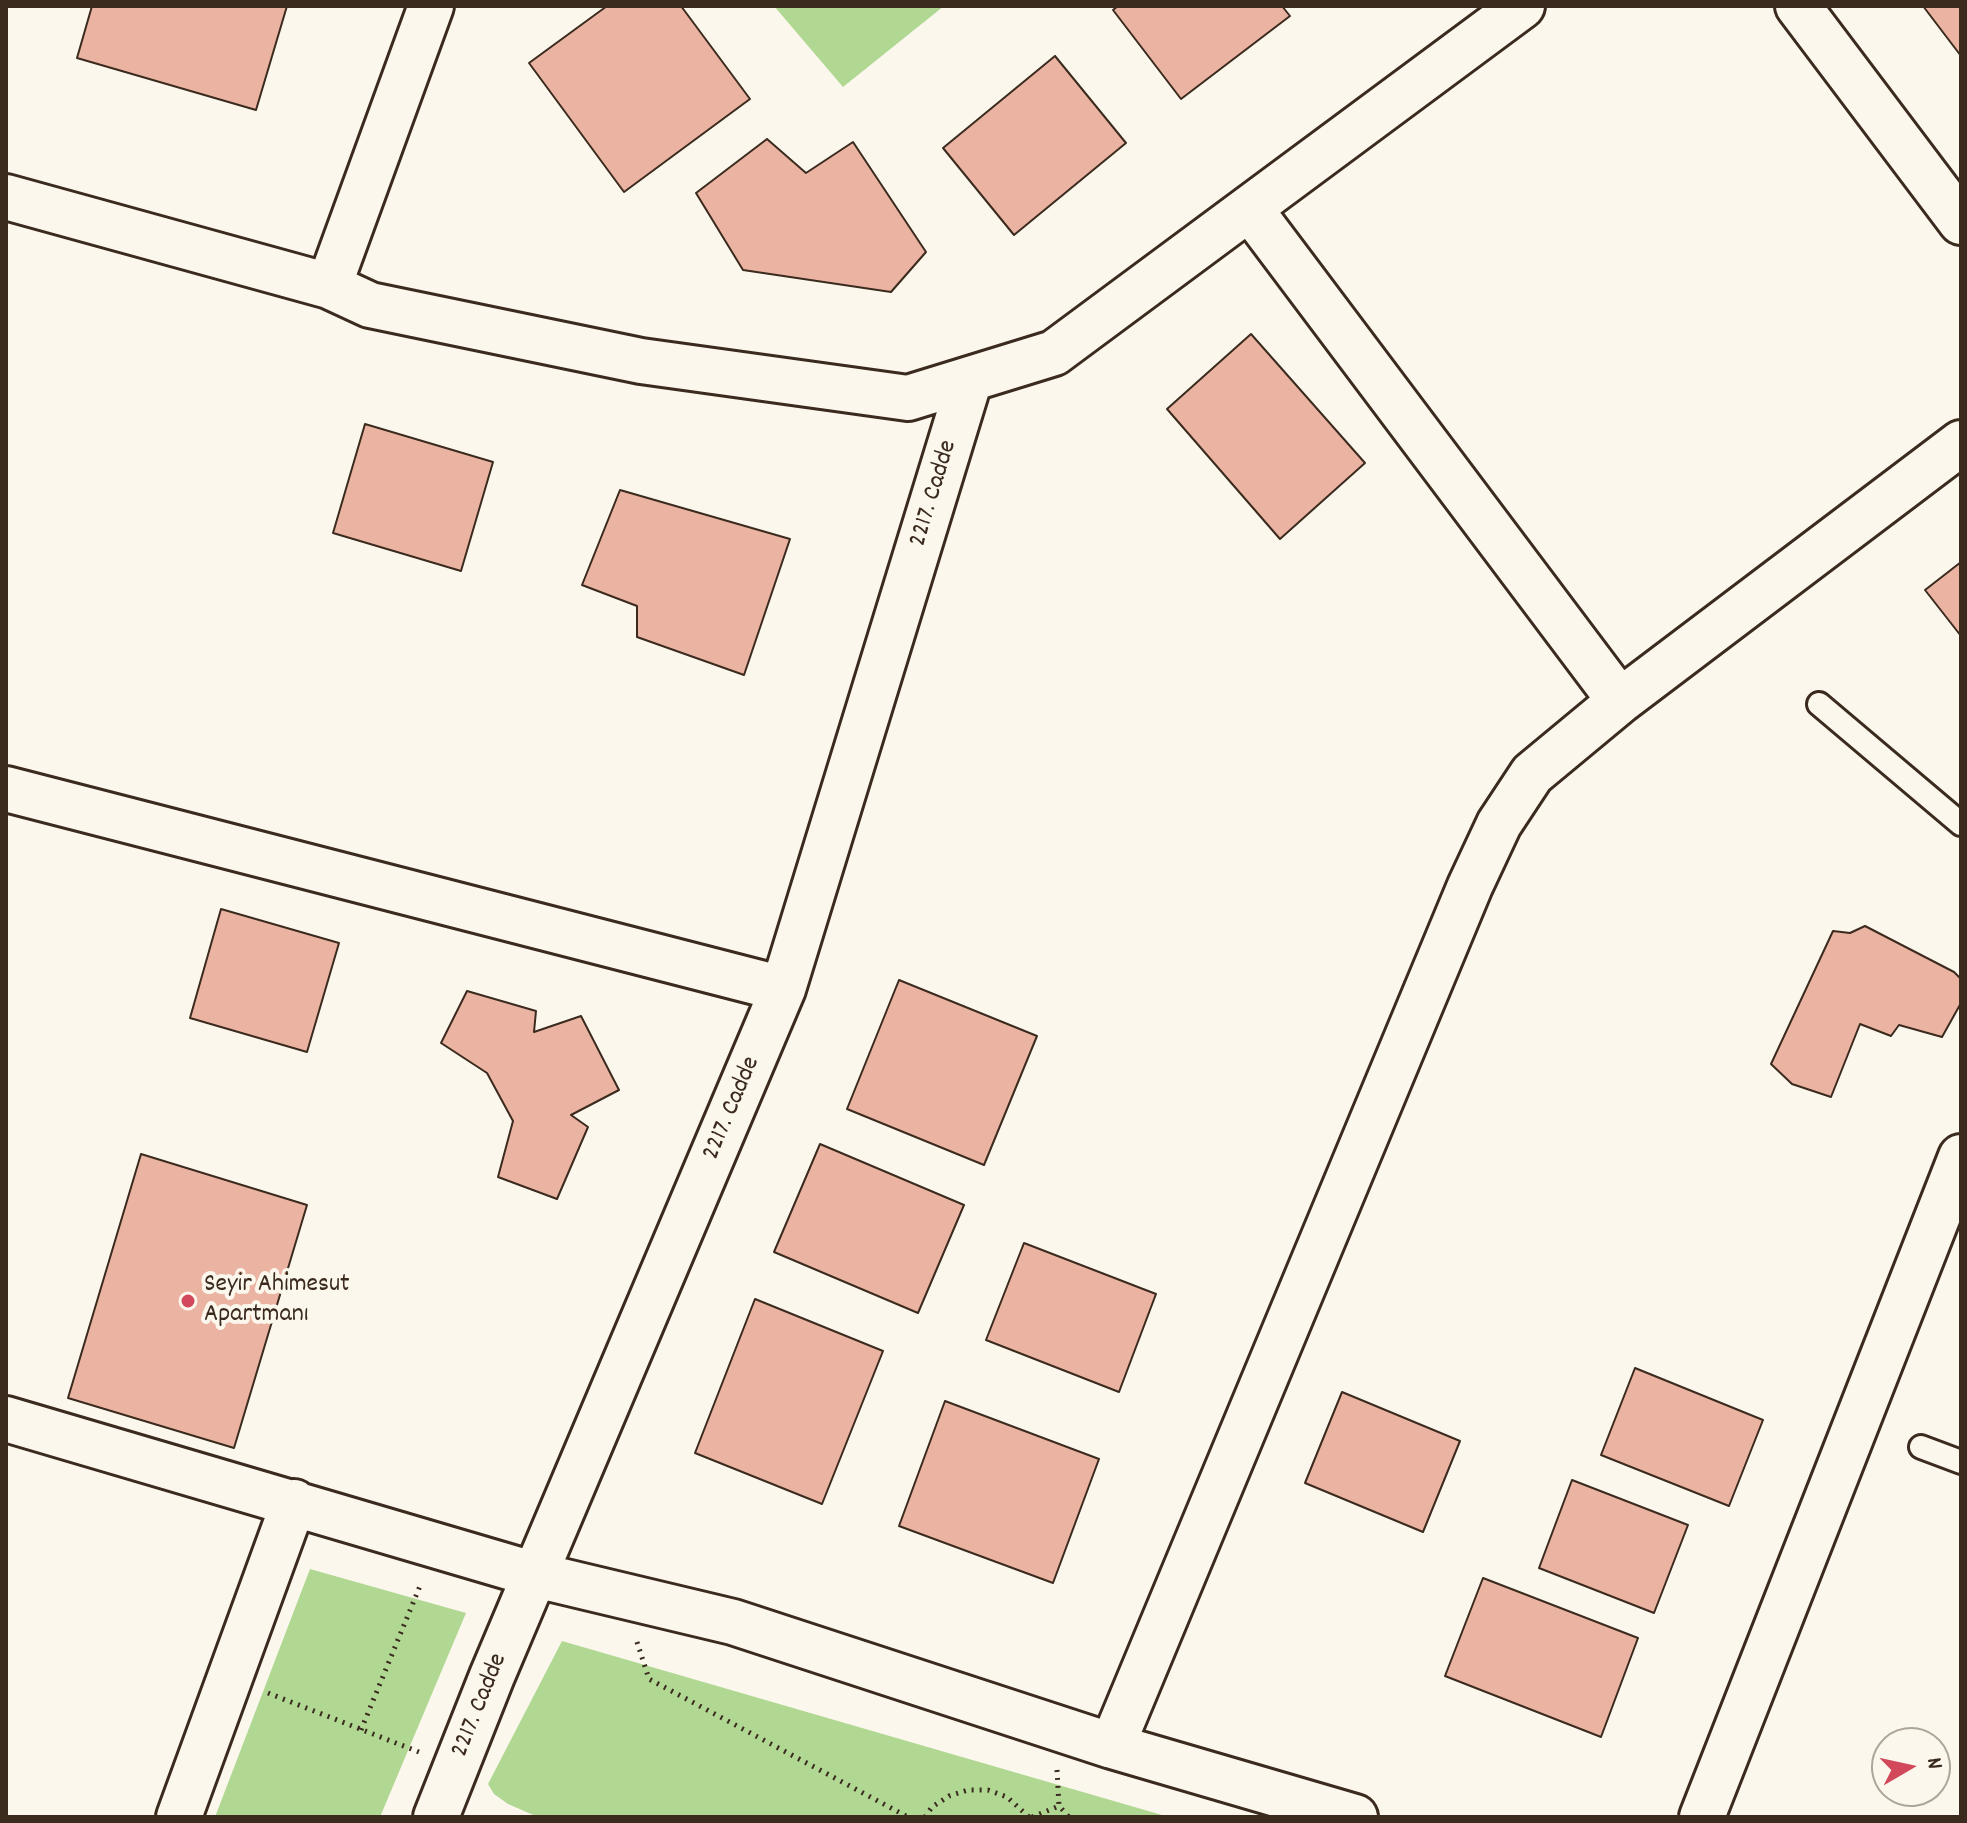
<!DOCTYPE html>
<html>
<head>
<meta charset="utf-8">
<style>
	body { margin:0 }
	#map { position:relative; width:1967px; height:1823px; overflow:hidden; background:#fbf7ec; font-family:Dekko,sans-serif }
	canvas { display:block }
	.frame { position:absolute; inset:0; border:8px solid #3b2a1e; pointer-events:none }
	.north { position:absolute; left:1871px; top:1727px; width:80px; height:80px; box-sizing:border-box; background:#fbf7ec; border:2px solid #aea59a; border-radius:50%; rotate:81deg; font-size:22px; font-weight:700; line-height:32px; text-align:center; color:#3b2a1e }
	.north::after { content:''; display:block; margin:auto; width:28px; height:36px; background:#d1495b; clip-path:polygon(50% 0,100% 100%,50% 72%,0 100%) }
</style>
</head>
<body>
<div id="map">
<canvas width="1967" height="1823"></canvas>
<div class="frame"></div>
<div class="north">N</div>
</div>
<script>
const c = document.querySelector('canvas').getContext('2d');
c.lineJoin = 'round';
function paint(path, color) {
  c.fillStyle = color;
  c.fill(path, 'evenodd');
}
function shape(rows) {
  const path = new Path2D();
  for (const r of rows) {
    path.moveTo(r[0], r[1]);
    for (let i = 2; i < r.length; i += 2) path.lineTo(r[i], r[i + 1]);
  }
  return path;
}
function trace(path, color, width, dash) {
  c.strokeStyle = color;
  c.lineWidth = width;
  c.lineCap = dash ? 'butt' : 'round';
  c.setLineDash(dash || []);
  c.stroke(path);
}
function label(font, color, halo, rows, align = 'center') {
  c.font = font + ' Dekko,sans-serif';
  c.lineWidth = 8;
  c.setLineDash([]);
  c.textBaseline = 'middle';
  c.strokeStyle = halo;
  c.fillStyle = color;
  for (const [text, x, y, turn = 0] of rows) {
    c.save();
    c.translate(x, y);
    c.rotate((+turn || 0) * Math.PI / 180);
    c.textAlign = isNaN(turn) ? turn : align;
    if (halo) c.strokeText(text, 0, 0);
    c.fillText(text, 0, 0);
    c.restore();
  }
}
paint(shape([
	[774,6,944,6,843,87],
	[310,1569,466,1613,380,1817,215,1817],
	[562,1641,1169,1817,538,1817,508,1804,494,1794,488,1784]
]), '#b1d893');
const building = shape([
	[92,6,287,6,256,110,77,58,92,6],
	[607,6,681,6,750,99,624,192,529,63,607,6],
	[1118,6,1282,6,1290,16,1181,99,1113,10,1118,6],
	[1923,6,1961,6,1961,56,1923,6],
	[1055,56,1126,143,1014,235,943,148,1055,56],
	[767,139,806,173,853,142,926,252,891,292,743,270,696,193,767,139],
	[1251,334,1365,463,1280,539,1167,409,1251,334],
	[365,424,493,462,461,571,333,533,365,424],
	[620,490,790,539,744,675,637,637,637,606,582,585,620,490],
	[1961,562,1961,636,1925,590,1961,562],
	[221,909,339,943,307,1052,190,1018,221,909],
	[1865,926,1954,972,1961,979,1961,1003,1942,1037,1899,1025,1891,1036,1860,1024,1831,1097,1792,1084,1771,1064,1833,931,1850,933,1865,926],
	[899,980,1037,1036,984,1165,847,1109,899,980],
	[467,991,536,1011,534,1032,581,1016,619,1090,571,1115,588,1127,557,1199,498,1177,513,1121,487,1073,441,1043,467,991],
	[820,1144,964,1205,918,1313,774,1252,820,1144],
	[141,1154,307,1205,234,1448,68,1398,141,1154],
	[1024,1243,1156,1294,1119,1392,986,1340,1024,1243],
	[755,1299,883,1351,822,1504,695,1453,755,1299],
	[1635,1368,1763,1420,1729,1506,1601,1455,1635,1368],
	[1342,1392,1460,1441,1423,1532,1305,1483,1342,1392],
	[945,1401,1099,1459,1053,1583,899,1526,945,1401],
	[1572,1480,1688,1525,1654,1613,1539,1568,1572,1480],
	[1483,1578,1638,1638,1601,1737,1445,1676,1483,1578]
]);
paint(building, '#ebb3a1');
trace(building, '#3b2a1e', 2);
const lane = shape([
	[1819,704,1961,824],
	[1921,1447,1961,1462]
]);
const street = shape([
	[1798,6,1961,222],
	[6,197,329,286,370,305,641,361,908,398,1054,353,1522,6],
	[1250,209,1620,701],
	[329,286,431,6],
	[6,789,783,989],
	[6,1419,536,1575,733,1622,1112,1746,1355,1817],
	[1112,1746,1470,886,1499,824,1532,774,1620,701,1961,443],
	[179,1817,294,1502],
	[436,1817,492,1676,783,989,970,379],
	[1702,1817,1961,1157]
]);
trace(lane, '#3b2a1e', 28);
trace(street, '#3b2a1e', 50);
trace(shape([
	[637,1642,649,1679,908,1817],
	[268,1693,419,1752],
	[361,1730,420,1586],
	[1057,1770,1059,1806,1069,1817],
	[925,1817,932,1807,949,1796,968,1790,988,1790,1007,1797,1029,1817],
	[1032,1817,1059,1806]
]), '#3b2a1e', 5, [2, 6]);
trace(lane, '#fbf7ec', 22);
trace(street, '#fbf7ec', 44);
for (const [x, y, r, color] of [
	[188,1301,8,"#d1495b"]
]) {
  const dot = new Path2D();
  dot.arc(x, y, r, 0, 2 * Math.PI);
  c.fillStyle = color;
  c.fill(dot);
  trace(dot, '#fbf7ec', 3);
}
label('26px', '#3b2a1e', '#fbf7ec', [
	["2217. Cadde",935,494,-73],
	["2217. Cadde",733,1109,-67],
	["2217. Cadde",481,1706,-68]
]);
label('26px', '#3b2a1e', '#fbf7ec', [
	["Seyir Ahimesut",204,1286],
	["Apartmanı",204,1316]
], 'left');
</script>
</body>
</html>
